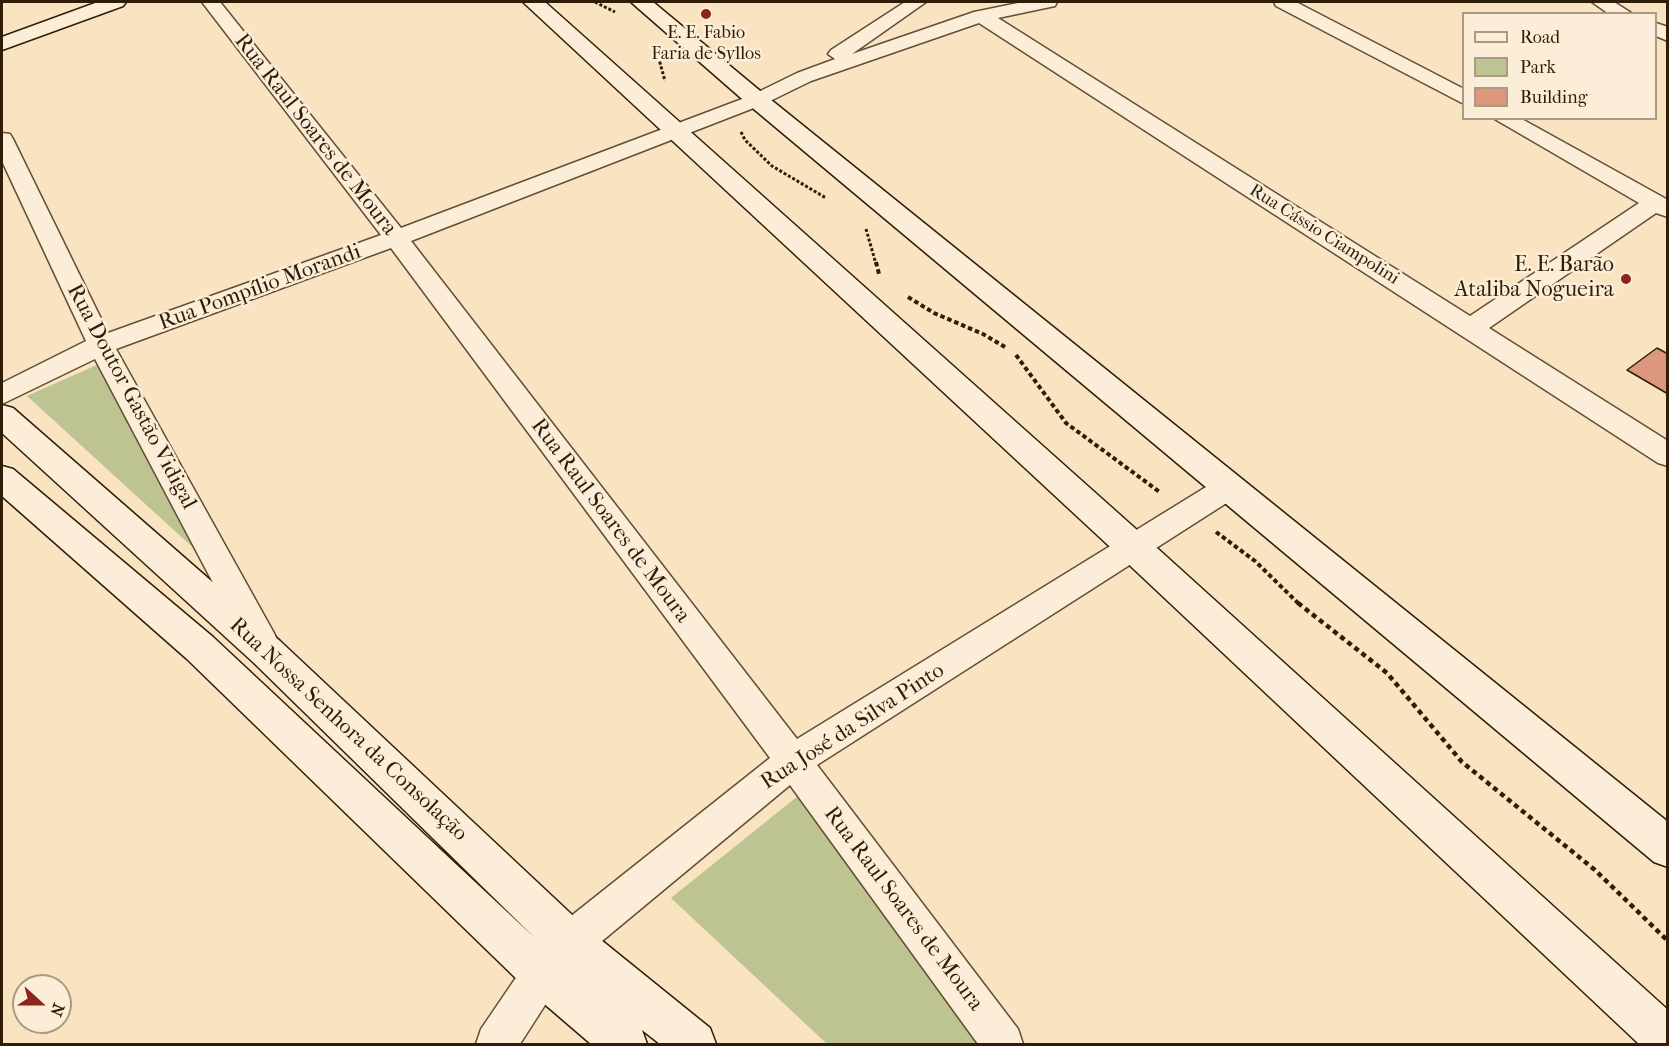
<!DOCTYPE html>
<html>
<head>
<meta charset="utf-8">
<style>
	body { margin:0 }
	#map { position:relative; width:1669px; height:1046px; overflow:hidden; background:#f9e3c1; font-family:"IM FELL French Canon",serif }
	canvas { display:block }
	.frame { position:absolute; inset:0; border:3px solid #2f1d08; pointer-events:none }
	.legend { position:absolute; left:1462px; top:12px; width:195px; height:108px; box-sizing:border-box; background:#fbedd7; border:2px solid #a99a84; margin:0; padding:8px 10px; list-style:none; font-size:18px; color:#2f1d08 }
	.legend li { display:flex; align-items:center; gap:12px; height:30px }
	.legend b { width:30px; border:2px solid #a99a84 }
	.north { position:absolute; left:12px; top:974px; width:60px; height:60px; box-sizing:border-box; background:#fbedd7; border:2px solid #a99a84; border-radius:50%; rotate:111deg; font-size:16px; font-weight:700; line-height:24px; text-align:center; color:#2f1d08 }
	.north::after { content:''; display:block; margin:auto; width:21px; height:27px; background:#8f2418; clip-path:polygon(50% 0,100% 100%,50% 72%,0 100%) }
</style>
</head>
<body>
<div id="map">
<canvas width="1669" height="1046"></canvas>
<div class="frame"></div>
<ul class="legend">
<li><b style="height:8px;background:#fbedd7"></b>Road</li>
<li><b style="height:16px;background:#bec392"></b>Park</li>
<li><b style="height:16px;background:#dd977d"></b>Building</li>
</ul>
<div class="north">N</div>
</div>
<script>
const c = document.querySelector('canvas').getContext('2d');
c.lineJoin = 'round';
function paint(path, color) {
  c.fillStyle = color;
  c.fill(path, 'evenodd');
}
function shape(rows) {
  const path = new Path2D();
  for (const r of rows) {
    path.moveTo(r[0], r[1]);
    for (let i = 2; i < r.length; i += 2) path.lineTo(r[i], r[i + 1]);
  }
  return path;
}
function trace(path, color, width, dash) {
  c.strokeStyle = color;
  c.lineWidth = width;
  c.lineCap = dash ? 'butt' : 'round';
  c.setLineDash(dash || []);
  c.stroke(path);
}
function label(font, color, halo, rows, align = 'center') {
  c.font = font + ' "IM FELL French Canon",serif';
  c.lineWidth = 5;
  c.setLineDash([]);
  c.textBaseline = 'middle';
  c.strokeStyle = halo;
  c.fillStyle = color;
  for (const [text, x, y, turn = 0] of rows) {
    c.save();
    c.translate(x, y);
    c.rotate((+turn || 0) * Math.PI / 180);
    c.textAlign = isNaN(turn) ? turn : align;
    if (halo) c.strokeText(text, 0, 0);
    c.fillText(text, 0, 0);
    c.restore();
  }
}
paint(shape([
	[117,356,222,574,27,396],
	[819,779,1004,1044,827,1044,671,898]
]), '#bec392');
const building = shape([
	[1657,348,1668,354,1668,394,1627,370,1657,348]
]);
paint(building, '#dd977d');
trace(building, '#2f1d08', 1.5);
const street = shape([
	[202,2,220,2,401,228,750,96,797,73,835,59,828,54,831,50,905,2,926,2,852,54,974,12,1023,2,1057,2,1055,6,998,18,1470,316,1639,203,1493,118,1520,118,1668,200,1668,217,1656,213,1489,328,1668,441,1668,466,1658,463,979,23,811,81,764,104,411,241,797,739,1219,479,1229,476,1239,479,1244,487,1239,495,817,765,1018,1029,1023,1044,978,1044,790,785,584,956,556,988,520,1044,476,1044,481,1029,528,960,556,928,770,758,391,248,116,349,275,635,279,645,275,655,263,659,251,655,95,359,2,404,2,383,86,341,2,161,2,133,10,134,13,139,108,333,381,235,202,2],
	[1274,2,1296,2,1464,89,1464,104,1276,6,1274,2],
	[1592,2,1614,2,1633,14,1609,14,1592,2],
	[1656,23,1668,27,1668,41,1656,36,1656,23]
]);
const secondary = shape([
	[98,2,126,2,123,6,2,50,2,37,98,2],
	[523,2,545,2,1146,538,1668,1010,1668,1044,1639,1044,1122,558,523,2],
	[631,2,653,2,765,95,1668,822,1668,867,1654,862,749,105,631,2],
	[2,405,13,408,280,641,585,927,710,1028,716,1044,660,1044,642,1030,647,1044,591,1044,527,989,187,659,2,496,2,466,13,469,213,637,536,939,254,663,2,433,2,405]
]);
trace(street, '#624e36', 3);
trace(secondary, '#2f1d08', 3);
trace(shape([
	[595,2,615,12],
	[657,52,665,81],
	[741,132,745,140,772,166,826,198],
	[866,229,876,264]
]), '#2f1d08', 3, [3, 2]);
trace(shape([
	[876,262,879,274],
	[908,297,934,313,983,334,1005,347],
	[1016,355,1066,423,1161,493],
	[1216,532,1255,561,1300,605]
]), '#2f1d08', 4, [4.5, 3]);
trace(shape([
	[1298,603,1387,673,1462,762,1595,870,1668,941]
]), '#2f1d08', 4.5, [5, 4]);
paint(street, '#fbedd7');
paint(secondary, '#fbedd7');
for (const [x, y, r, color] of [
	[706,14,6,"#8f2418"],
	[1626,279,6,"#8f2418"]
]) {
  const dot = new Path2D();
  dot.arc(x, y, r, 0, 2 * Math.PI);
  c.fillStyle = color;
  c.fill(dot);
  trace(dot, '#fbedd7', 2);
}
label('18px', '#2f1d08', '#fbedd7', [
	["E. E. Fabio",706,34],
	["Faria de Syllos",706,55]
]);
label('18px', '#2f1d08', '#fbedd7', [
	["Rua Cássio Ciampolini",1324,235,32]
]);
label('22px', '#2f1d08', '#fbedd7', [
	["Rua Raul Soares de Moura",315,135,52],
	["Rua Pompílio Morandi",260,288,-20],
	["Rua Doutor Gastão Vidigal",131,397,62],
	["Rua Raul Soares de Moura",610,521,53],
	["Rua José da Silva Pinto",853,727,-33],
	["Rua Nossa Senhora da Consolação",348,730,43],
	["Rua Raul Soares de Moura",903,909,53]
]);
label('22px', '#2f1d08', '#fbedd7', [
	["E. E. Barão",1614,266],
	["Ataliba Nogueira",1614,291]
], 'right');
</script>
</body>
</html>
